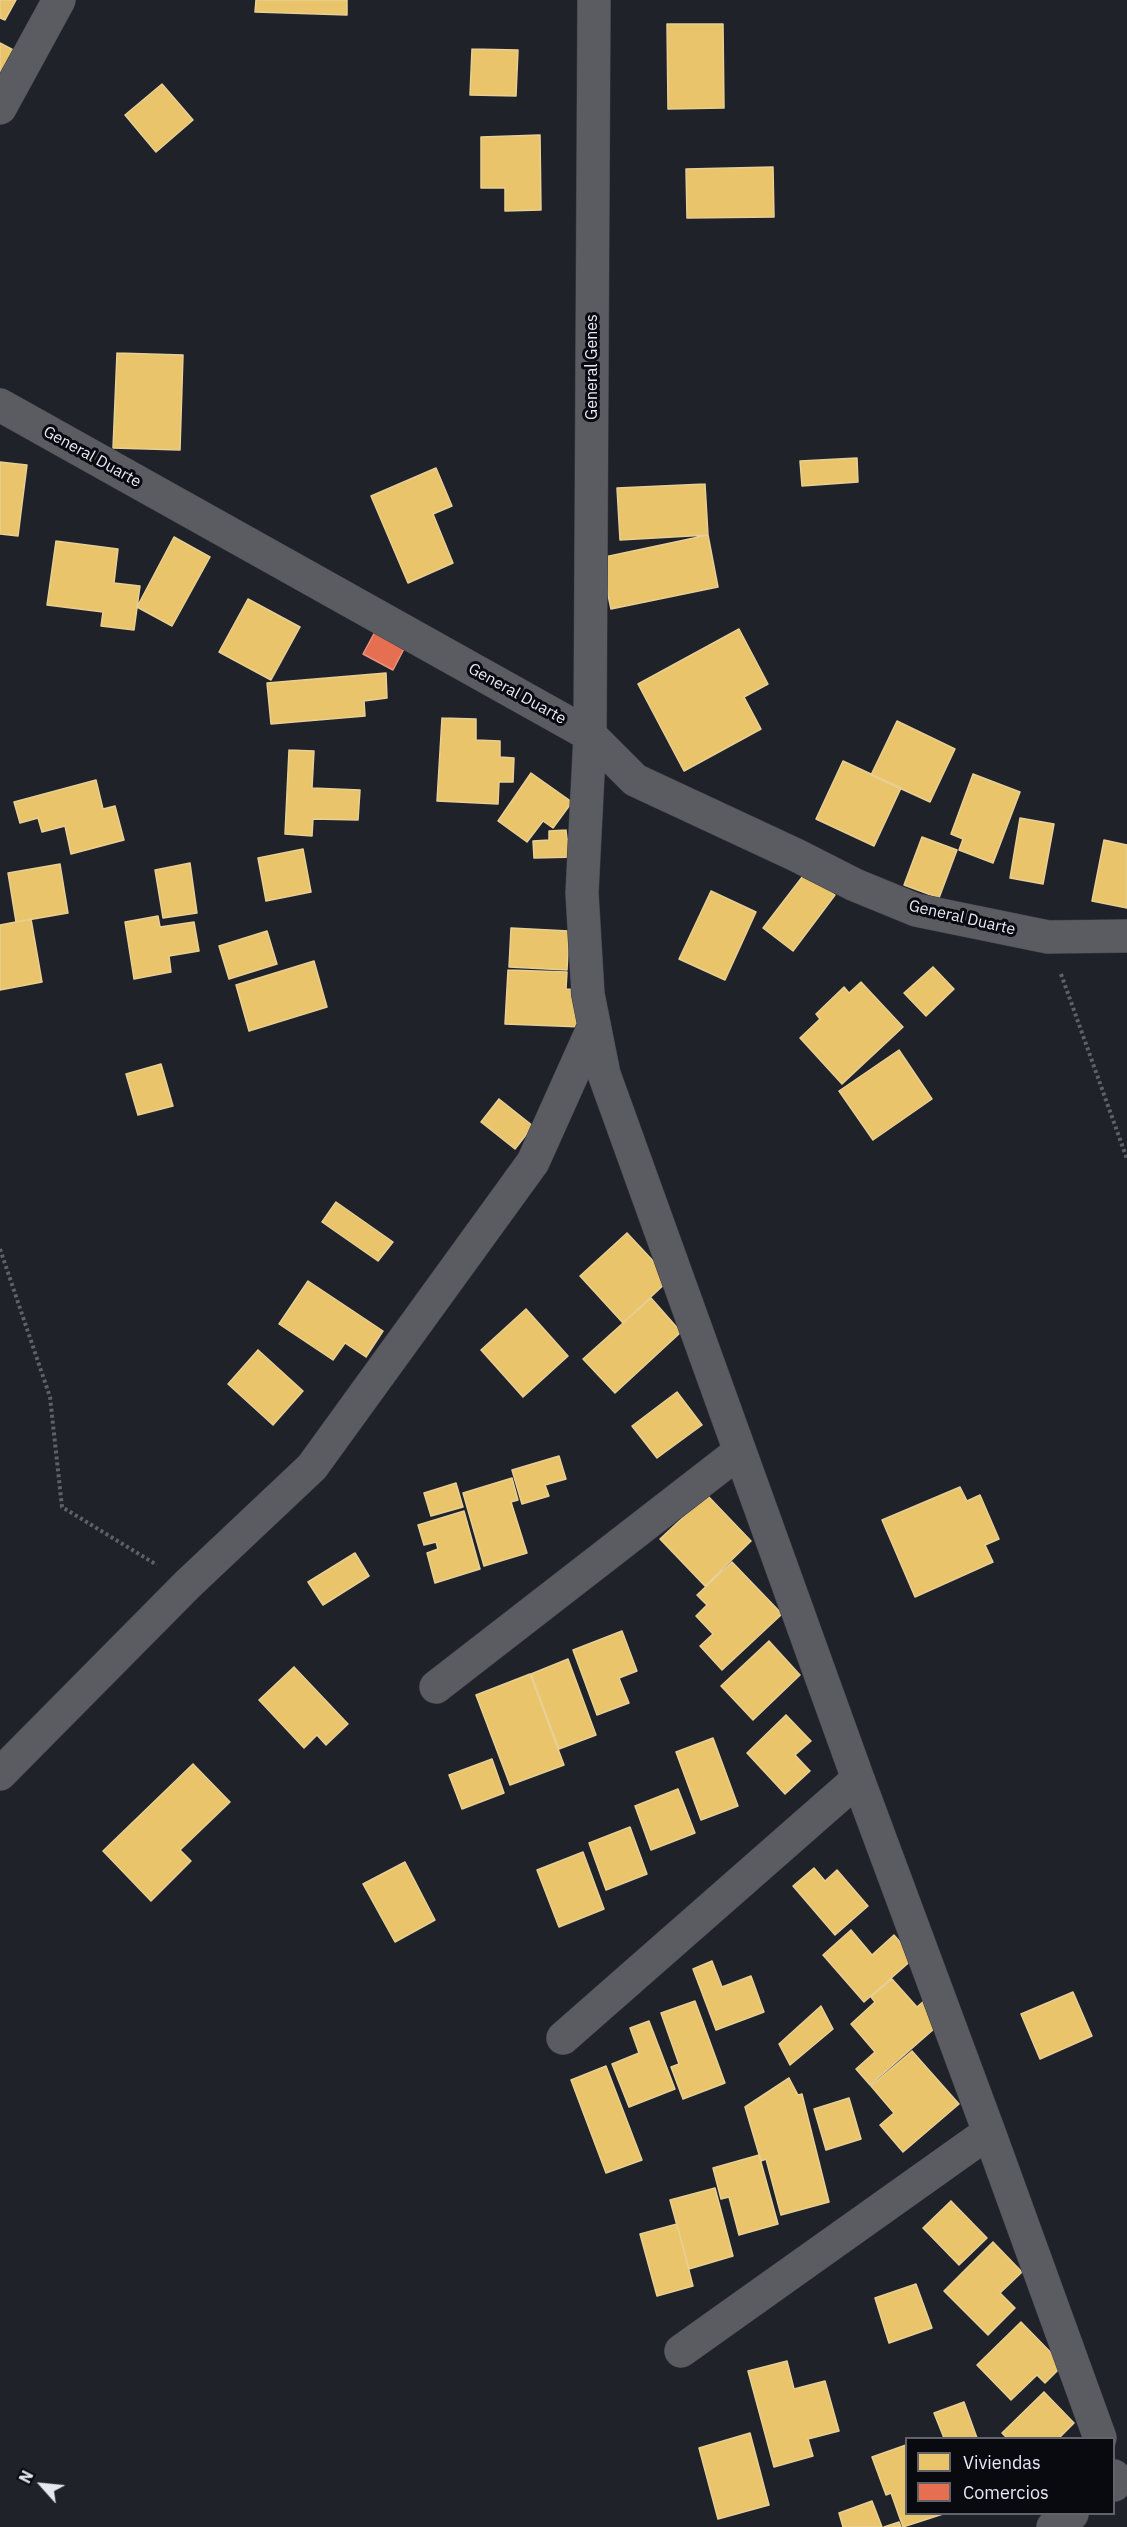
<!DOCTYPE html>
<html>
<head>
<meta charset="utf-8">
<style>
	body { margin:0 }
	#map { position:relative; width:1127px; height:2527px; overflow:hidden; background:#20222a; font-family:"IBM Plex Sans",sans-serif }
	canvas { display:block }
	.legend { position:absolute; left:905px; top:2437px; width:210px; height:78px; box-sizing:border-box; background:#090910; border:2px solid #61626a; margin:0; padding:8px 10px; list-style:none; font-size:18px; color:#e6e8f2 }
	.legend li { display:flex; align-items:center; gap:12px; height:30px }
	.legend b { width:30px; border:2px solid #61626a }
	.north { position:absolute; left:12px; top:2455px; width:60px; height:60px; -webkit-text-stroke:4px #090910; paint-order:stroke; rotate:297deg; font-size:16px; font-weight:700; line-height:24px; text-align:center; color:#e6e8f2 }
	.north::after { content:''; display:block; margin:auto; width:21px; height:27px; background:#e6e8f2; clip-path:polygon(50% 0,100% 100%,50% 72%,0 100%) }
</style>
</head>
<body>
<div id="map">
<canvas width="1127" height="2527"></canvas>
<ul class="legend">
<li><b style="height:16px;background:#e9c46a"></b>Viviendas</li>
<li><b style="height:16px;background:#e76f51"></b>Comercios</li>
</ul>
<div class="north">N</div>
</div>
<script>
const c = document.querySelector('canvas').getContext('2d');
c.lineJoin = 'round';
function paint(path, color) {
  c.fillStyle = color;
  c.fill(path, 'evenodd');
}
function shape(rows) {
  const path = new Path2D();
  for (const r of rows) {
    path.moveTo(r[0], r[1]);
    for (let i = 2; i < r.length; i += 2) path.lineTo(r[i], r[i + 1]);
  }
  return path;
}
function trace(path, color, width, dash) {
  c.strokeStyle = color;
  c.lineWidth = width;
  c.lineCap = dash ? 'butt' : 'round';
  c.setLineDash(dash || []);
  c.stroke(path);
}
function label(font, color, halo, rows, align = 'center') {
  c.font = font + ' "IBM Plex Sans",sans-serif';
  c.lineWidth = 6;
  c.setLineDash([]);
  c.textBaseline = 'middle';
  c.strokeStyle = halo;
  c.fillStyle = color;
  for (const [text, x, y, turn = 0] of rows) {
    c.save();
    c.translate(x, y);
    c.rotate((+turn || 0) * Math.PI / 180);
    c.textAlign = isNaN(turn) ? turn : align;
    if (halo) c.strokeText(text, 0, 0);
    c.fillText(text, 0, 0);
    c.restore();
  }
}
const homes = shape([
	[0,0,16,0,5,20,0,18,0,0],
	[256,0,347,0,347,15,255,12,256,0],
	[667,24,723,24,724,108,668,109,667,24],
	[0,43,17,52,0,84,0,43],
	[472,49,518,50,516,96,470,95,472,49],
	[162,84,193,120,156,152,125,115,162,84],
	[540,135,541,210,505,211,505,188,481,188,481,137,540,135],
	[773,167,774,217,687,218,686,169,773,167],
	[117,353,183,355,180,450,113,448,117,353],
	[857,458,858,482,802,486,800,461,857,458],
	[0,462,27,465,18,536,0,534,0,462],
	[436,468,452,506,433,514,453,563,408,583,371,496,436,468],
	[705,484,708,535,620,540,617,488,705,484],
	[708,535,718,587,611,609,600,558,708,535],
	[174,537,210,557,172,626,137,607,174,537],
	[56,541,118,549,114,583,140,586,134,630,101,626,103,612,47,605,56,541],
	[248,599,300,627,271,680,219,652,248,599],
	[739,629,768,684,744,697,761,729,684,771,638,684,739,629],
	[386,673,387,698,364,701,365,716,271,724,267,683,386,673],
	[442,718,476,719,476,740,500,741,500,757,514,758,513,782,499,782,498,804,437,801,442,718],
	[897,721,955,749,930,802,871,775,897,721],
	[289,750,314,751,312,788,360,790,358,820,313,819,312,836,285,834,289,750],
	[843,761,901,788,874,846,816,819,843,761],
	[531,773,572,802,553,828,543,821,527,842,498,821,531,773],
	[973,774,1020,792,993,863,959,850,963,839,951,834,973,774],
	[96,780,103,809,115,806,124,840,71,854,65,826,42,832,38,818,20,823,14,802,96,780],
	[1020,818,1054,824,1043,884,1010,878,1020,818],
	[566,830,567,839,576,839,577,857,534,858,533,841,549,840,549,831,566,830],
	[922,837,957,850,939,898,904,885,922,837],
	[1104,840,1127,845,1127,908,1092,901,1104,840],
	[303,849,311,892,266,901,258,858,303,849],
	[190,863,197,913,163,918,155,870,190,863],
	[60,864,68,913,16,922,8,873,60,864],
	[806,872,835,895,793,951,763,928,806,872],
	[711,891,756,912,725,980,679,959,711,891],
	[158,916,160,927,194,922,199,951,169,956,171,972,134,979,125,922,158,916],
	[31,919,42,982,0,990,0,925,31,919],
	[511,928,569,931,567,970,509,967,511,928],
	[267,931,277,964,229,979,219,946,267,931],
	[314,961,327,1007,249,1031,236,985,314,961],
	[933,967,954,989,926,1016,904,993,933,967],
	[508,970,567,972,566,989,583,990,582,1027,505,1024,508,970],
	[861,982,903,1027,842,1084,800,1038,820,1019,816,1014,844,987,849,993,861,982],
	[899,1050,932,1099,873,1140,839,1091,899,1050],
	[161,1064,173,1106,138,1115,126,1074,161,1064],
	[499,1099,533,1126,515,1149,481,1122,499,1099],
	[336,1202,393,1242,378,1261,322,1222,336,1202],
	[627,1233,670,1279,623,1323,580,1276,627,1233],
	[308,1281,383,1331,366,1357,345,1343,333,1360,279,1324,308,1281],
	[651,1298,681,1332,615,1393,583,1359,651,1298],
	[526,1309,568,1356,523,1397,481,1350,526,1309],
	[258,1350,303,1391,273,1425,228,1384,258,1350],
	[677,1392,702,1425,657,1458,632,1426,677,1392],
	[559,1456,566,1479,545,1485,549,1496,522,1504,512,1470,559,1456],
	[512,1478,518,1500,511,1502,527,1553,484,1566,463,1493,512,1478],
	[456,1483,463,1507,431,1516,424,1493,456,1483],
	[960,1487,967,1501,980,1495,999,1539,985,1545,993,1562,915,1597,882,1520,960,1487],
	[707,1495,751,1541,705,1586,660,1539,707,1495],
	[464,1511,480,1569,435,1583,427,1553,438,1549,436,1542,424,1545,418,1525,464,1511],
	[355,1553,369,1576,323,1605,308,1582,355,1553],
	[732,1562,782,1614,722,1670,700,1646,713,1634,696,1616,707,1605,697,1595,732,1562],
	[622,1631,637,1671,619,1678,629,1703,597,1715,573,1650,622,1631],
	[769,1641,800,1675,753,1720,721,1686,769,1641],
	[568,1659,596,1735,559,1749,531,1674,568,1659],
	[294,1667,348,1724,326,1745,317,1735,304,1748,259,1700,294,1667],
	[530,1674,564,1765,510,1785,476,1695,530,1674],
	[786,1715,811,1741,795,1755,810,1771,785,1794,747,1753,786,1715],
	[713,1738,738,1806,701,1820,676,1752,713,1738],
	[492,1759,504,1793,462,1809,449,1775,492,1759],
	[193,1764,230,1802,180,1850,191,1861,151,1901,103,1851,193,1764],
	[678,1789,695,1833,651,1850,635,1806,678,1789],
	[630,1827,647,1874,606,1890,589,1843,630,1827],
	[583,1852,604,1909,559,1927,537,1870,583,1852],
	[405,1862,435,1920,395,1942,363,1884,405,1862],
	[814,1868,825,1881,837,1870,868,1906,835,1935,793,1886,814,1868],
	[851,1930,872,1955,894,1935,914,1958,864,2002,823,1955,851,1930],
	[712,1961,722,1987,751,1976,764,2012,716,2030,693,1969,712,1961],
	[892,1979,917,2007,925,2000,943,2021,870,2085,856,2069,875,2052,851,2024,875,2002,871,1997,892,1979],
	[1073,1992,1092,2036,1040,2059,1021,2014,1073,1992],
	[695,2001,725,2083,683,2099,671,2067,679,2064,661,2013,695,2001],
	[821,2006,833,2029,790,2065,779,2044,821,2006],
	[649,2021,675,2089,629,2107,612,2064,639,2053,630,2028,649,2021],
	[912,2051,959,2104,903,2152,880,2125,894,2113,871,2086,912,2051],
	[606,2066,642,2160,606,2173,571,2080,606,2066],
	[789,2078,798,2095,802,2094,829,2202,781,2215,766,2159,761,2161,745,2107,789,2078],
	[849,2098,861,2139,826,2150,814,2109,849,2098],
	[759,2155,778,2224,739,2235,729,2197,721,2199,713,2168,759,2155],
	[715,2188,733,2256,689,2269,670,2200,715,2188],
	[951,2201,987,2238,959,2265,923,2228,951,2201],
	[677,2224,693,2286,657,2296,640,2234,677,2224],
	[993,2242,1022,2272,1000,2293,1015,2308,988,2335,944,2291,993,2242],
	[916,2284,932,2328,889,2343,875,2298,916,2284],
	[1021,2322,1063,2365,1045,2383,1037,2375,1011,2400,977,2365,1021,2322],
	[787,2361,794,2389,825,2381,839,2431,808,2439,813,2456,774,2467,748,2371,787,2361],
	[1044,2392,1074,2423,1059,2438,1007,2438,1002,2433,1044,2392],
	[964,2402,977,2438,944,2438,934,2413,964,2402],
	[750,2433,769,2505,718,2519,699,2448,750,2433],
	[906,2445,906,2514,943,2514,903,2527,891,2493,886,2495,872,2457,906,2445],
	[872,2501,882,2527,843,2527,839,2513,872,2501],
	[899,2522,901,2527,884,2527,899,2522]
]);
paint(homes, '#e9c46a');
trace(homes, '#e8cf93', 1.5);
const shops = shape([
	[376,630,406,645,393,670,363,654,376,630]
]);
paint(shops, '#e76f51');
trace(shops, '#e79381', 1.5);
const minor = shape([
	[594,0,590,735,582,893,588,994,604,1074,858,1779,989,2132,1100,2438],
	[0,108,59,0],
	[0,405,590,735,635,780,796,855,855,885,916,910,1048,937,1127,936],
	[436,1687,739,1452],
	[0,1774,188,1584,312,1467,533,1162,594,1026],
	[563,2038,858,1779],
	[681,2351,989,2132],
	[1114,2476,1116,2483,1114,2485],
	[1053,2527,1072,2514]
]);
trace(minor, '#3b3c43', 34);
trace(shape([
	[1061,974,1127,1159],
	[0,1249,50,1397,62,1507,157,1565]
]), '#606166', 4, [3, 3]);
trace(minor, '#5b5c62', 33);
label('16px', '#e6e8f2', '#090910', [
	["General Genes",592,367,-90],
	["General Duarte",92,457,29],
	["General Duarte",517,694,29],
	["General Duarte",962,918,13]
]);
</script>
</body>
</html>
